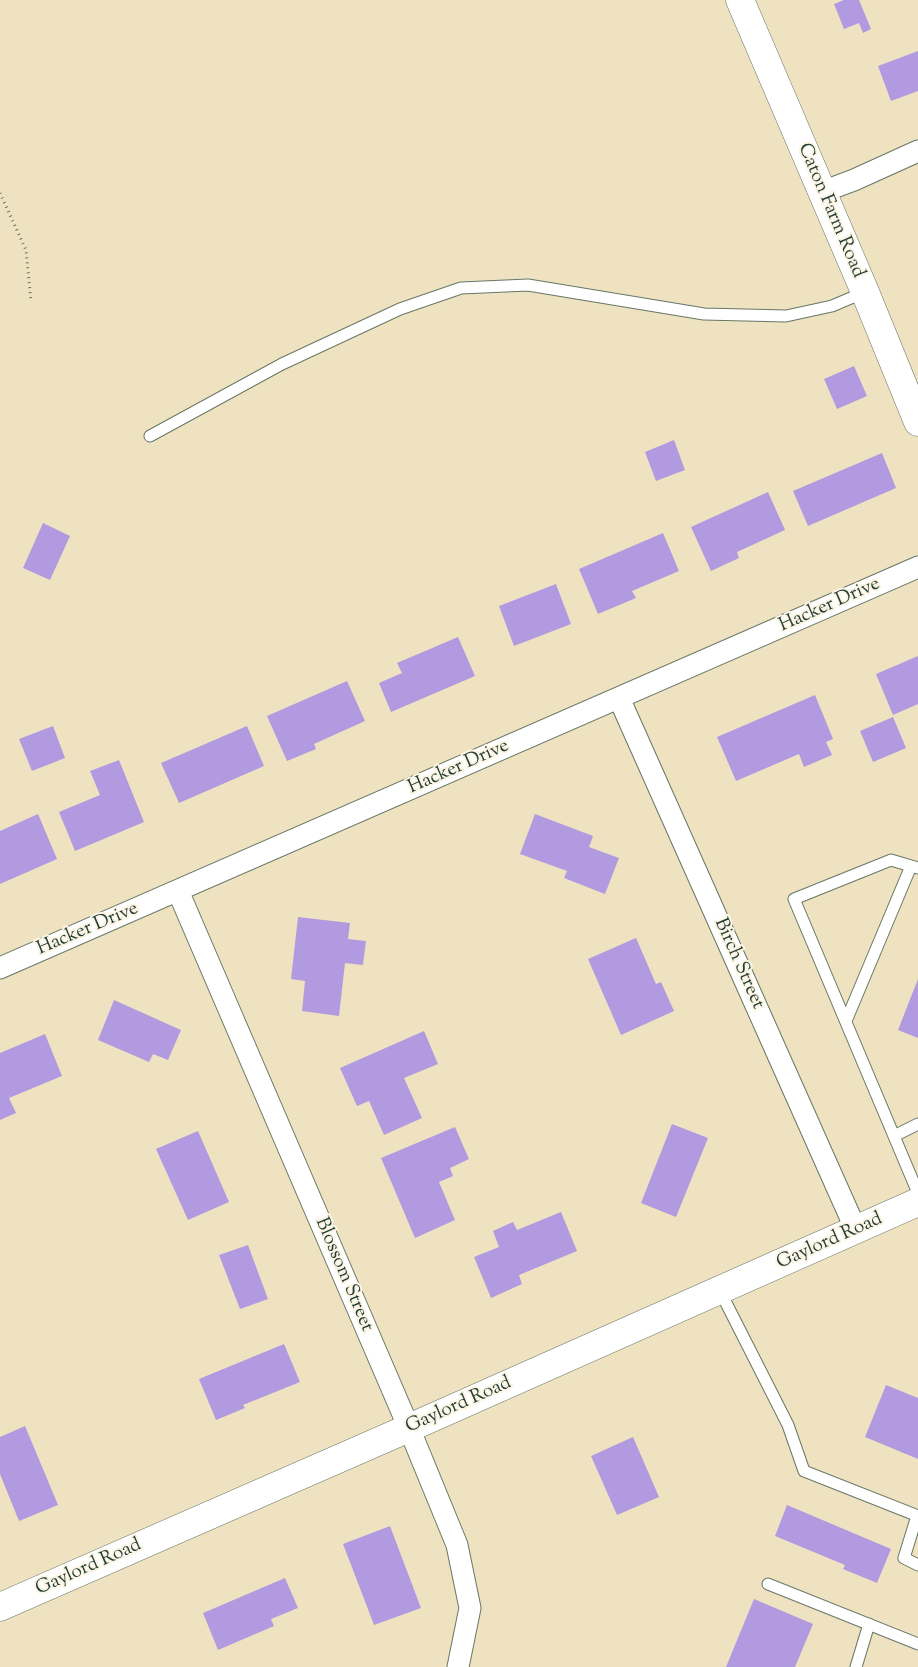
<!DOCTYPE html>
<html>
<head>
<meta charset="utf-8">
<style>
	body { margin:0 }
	canvas { display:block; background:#eee2c1 }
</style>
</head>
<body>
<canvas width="918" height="1667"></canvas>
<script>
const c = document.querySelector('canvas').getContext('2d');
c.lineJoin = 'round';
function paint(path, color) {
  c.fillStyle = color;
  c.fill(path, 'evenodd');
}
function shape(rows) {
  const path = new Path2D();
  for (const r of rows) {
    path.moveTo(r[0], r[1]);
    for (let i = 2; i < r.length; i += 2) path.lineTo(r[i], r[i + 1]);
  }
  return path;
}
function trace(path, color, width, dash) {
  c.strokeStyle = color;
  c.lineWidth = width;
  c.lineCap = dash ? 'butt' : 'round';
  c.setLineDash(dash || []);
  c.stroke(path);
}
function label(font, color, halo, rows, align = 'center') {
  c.font = font + ' "Sorts Mill Goudy",serif';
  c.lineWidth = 4;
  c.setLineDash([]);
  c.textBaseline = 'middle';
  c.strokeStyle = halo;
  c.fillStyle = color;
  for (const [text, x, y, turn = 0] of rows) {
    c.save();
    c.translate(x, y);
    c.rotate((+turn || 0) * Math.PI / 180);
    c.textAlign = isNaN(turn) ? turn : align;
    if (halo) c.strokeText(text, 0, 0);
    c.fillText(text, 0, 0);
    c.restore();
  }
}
paint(shape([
	[844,0,859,0,871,29,863,33,859,23,844,29,834,4],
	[918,51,918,91,891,101,878,66],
	[854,366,867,396,837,409,824,379],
	[674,440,685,470,656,481,645,452],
	[882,453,896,488,808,526,793,491],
	[768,492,785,530,737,552,739,558,711,571,691,527],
	[43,523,70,536,50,580,23,568],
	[663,533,679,571,632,591,636,598,598,614,579,569],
	[556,584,571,624,514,646,499,606],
	[458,637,475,676,391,712,379,683,402,673,397,663],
	[918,656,918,704,893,715,876,674],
	[347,681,365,721,314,744,316,749,287,761,267,716],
	[815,695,833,739,826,742,832,755,804,767,799,754,736,781,717,737],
	[893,717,906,748,873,762,860,731],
	[53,726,65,758,32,771,19,739],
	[247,726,264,766,179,803,161,763],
	[119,760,144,822,75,851,59,812,100,795,90,771],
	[38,814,57,859,0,884,0,831],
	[535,814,593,836,589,847,619,858,605,894,564,878,567,871,520,854],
	[298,917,350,923,348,939,366,941,363,965,345,963,339,1016,302,1011,305,981,291,979],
	[636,938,656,984,661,982,674,1011,621,1035,588,959],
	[918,979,918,1038,898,1030],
	[114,1000,181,1030,168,1060,153,1054,149,1062,98,1040],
	[424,1031,438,1064,404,1078,422,1118,384,1135,369,1101,357,1106,340,1068],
	[45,1034,62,1076,9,1098,16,1113,0,1120,0,1053],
	[672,1124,708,1138,676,1217,641,1203],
	[455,1127,469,1159,450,1168,453,1176,439,1182,455,1220,415,1238,381,1158],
	[198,1131,229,1202,188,1220,156,1149],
	[561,1212,577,1251,519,1275,522,1284,491,1298,474,1257,499,1247,493,1231,513,1222,517,1230],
	[248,1245,268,1299,240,1309,219,1255],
	[284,1344,300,1382,243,1405,245,1408,216,1420,199,1379],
	[886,1385,918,1398,918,1459,865,1437],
	[25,1426,58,1505,19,1521,0,1474,0,1437],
	[633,1437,659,1497,617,1515,591,1456],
	[787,1505,891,1549,877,1583,843,1569,845,1565,775,1536],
	[390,1526,421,1608,374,1625,343,1544],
	[285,1578,298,1608,271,1619,274,1626,218,1650,203,1613],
	[754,1599,813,1624,795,1667,726,1667]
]), '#b29ae0');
const lane = shape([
	[150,436,282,364,400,309,461,288,528,285,704,314,786,316,832,306,865,292],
	[918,868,891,860,794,899,918,1193],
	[846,1021,911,866],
	[894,1136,918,1124],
	[720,1291,788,1425,804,1471,918,1516],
	[917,1516,904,1558,918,1565],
	[768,1584,918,1644],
	[856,1667,869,1624]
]);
const street = shape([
	[822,192,854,180,918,151],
	[619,698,856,1230],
	[178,891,409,1428,457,1545,470,1608,458,1667],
	[0,968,918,567]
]);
const secondary = shape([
	[740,0,865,292,918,422],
	[0,1607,409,1428,918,1202]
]);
trace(lane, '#677765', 13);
trace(street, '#677765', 23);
trace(secondary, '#677765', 29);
trace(shape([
	[0,193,26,250,31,301]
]), '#677765', 3, [1, 4]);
trace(lane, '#fff', 11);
trace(street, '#fff', 21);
trace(secondary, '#fff', 28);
label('19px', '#1f3d34', '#fcf5e5', [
	["Caton Farm Road",830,211,67],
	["Hacker Drive",830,606,-24],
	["Hacker Drive",459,768,-24],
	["Hacker Drive",88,930,-23],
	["Birch Street",738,964,66],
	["Gaylord Road",830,1242,-24],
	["Blossom Street",343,1275,67],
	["Gaylord Road",459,1406,-24],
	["Gaylord Road",89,1568,-24]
]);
</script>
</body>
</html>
